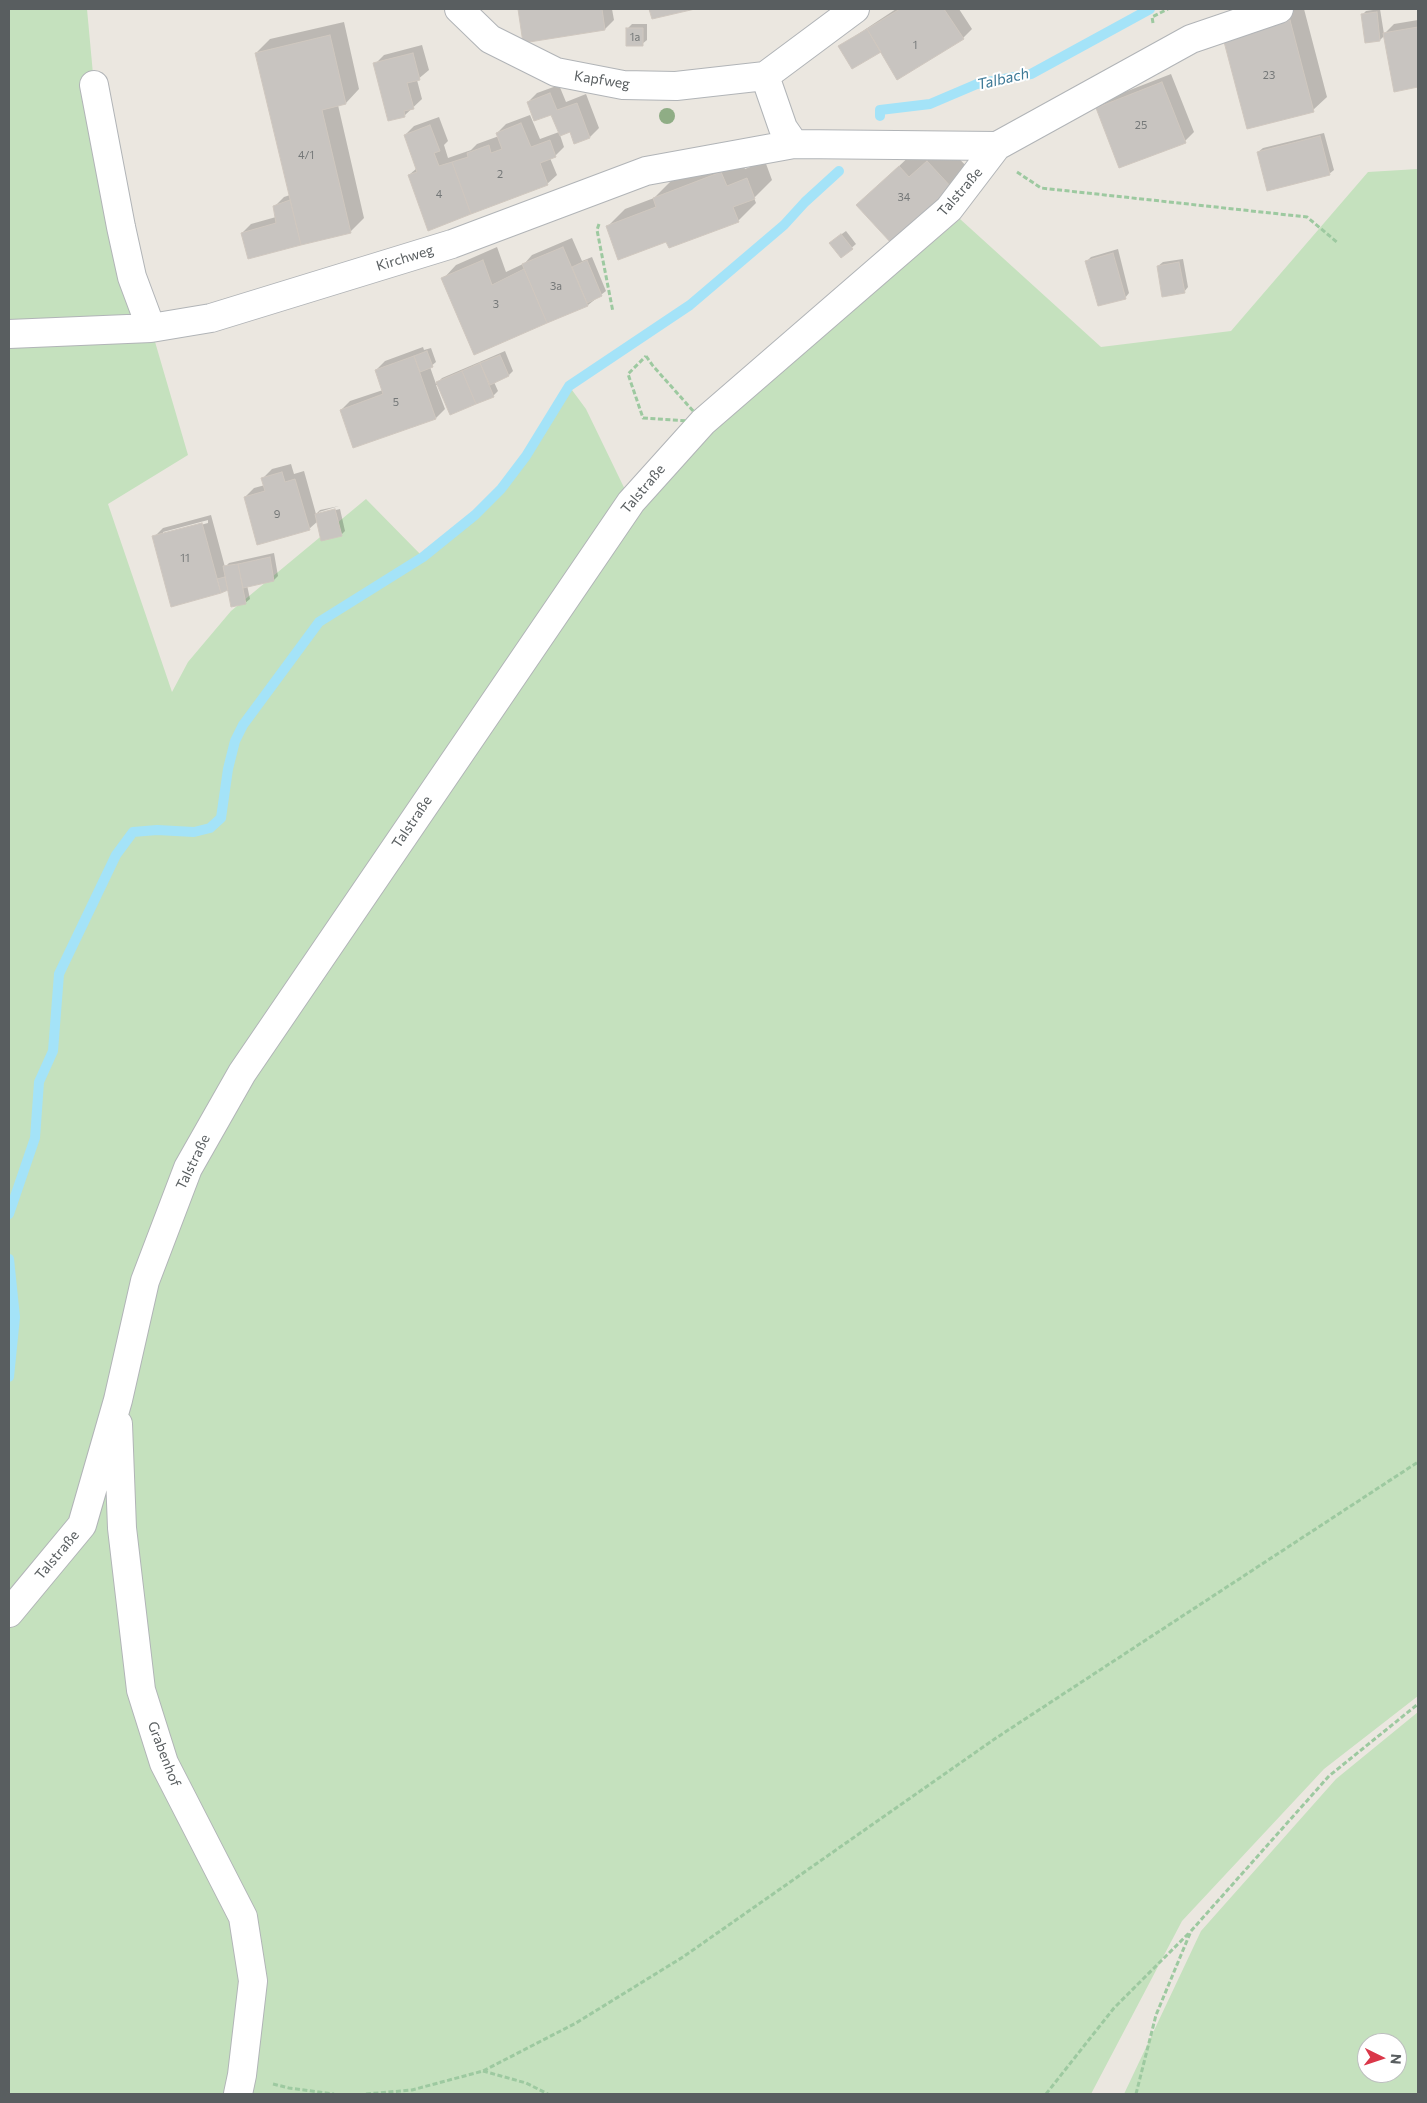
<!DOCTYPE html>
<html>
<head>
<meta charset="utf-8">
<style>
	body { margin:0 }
	#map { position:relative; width:1427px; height:2103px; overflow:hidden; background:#ebe7e0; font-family:Commissioner,sans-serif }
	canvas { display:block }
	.frame { position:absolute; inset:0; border:10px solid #595e60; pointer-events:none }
	.north { position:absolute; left:1357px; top:2033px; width:50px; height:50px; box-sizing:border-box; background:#fff; border:1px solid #bdbfbf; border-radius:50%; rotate:94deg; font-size:14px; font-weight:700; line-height:20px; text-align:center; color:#595e60 }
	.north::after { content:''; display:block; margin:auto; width:18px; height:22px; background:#da3749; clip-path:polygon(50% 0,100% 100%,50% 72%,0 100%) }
</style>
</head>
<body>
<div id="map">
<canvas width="1427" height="2103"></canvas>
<div class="frame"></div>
<div class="north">N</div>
</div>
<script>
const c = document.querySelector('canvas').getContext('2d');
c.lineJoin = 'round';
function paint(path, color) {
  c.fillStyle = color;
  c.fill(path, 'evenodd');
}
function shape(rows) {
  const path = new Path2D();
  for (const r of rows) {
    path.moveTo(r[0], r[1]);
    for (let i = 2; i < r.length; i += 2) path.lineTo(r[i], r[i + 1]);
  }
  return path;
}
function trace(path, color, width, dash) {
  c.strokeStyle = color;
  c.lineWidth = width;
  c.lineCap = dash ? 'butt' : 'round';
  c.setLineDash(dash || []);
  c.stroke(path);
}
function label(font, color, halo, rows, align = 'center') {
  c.font = font + ' Commissioner,sans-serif';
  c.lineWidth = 4;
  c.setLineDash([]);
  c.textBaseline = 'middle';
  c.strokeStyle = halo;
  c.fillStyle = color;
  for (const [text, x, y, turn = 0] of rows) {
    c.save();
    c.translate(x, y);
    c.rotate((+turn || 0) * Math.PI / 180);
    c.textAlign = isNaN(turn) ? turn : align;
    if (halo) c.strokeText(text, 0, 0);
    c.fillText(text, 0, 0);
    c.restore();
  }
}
paint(shape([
	[9,9,87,9,94,85,151,328,188,455,108,504,172,692,188,662,231,611,366,499,423,557,475,515,501,489,526,456,569,386,586,409,631,502,641,512,711,431,960,219,1101,347,1231,331,1368,172,1418,169,1418,1696,1324,1769,1182,1921,1091,2094,9,2094],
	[1418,1712,1418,2094,1124,2094,1201,1931,1336,1779],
	[1367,2043,1397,2043,1397,2073,1367,2073]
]), '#c5e1be');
paint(shape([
	[519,9,612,9,614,20,605,29,524,42],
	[896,9,959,9,972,29,963,38,881,50,840,46],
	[1298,9,1304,9,1327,97,1313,110,1238,24],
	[1380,9,1384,34,1394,24,1418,20,1418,86,1395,90,1385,35,1380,40,1362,15,1366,11],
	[344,22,359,89,346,103,338,105,364,218,351,231,300,244,242,233,251,224,276,217,275,206,284,197,290,195,256,53,270,39],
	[632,24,647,24,647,40,642,44,627,29],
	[422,45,429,70,417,80,422,99,404,116,375,64,384,55],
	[1171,74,1194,132,1185,141,1098,108,1107,99],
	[559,85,566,102,586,94,599,128,590,137,571,130,560,135,564,147,555,156,550,158,557,175,547,184,409,175,417,168,405,135,414,126,439,117,448,141,444,145,448,158,471,150,477,144,499,136,497,133,506,124,530,115,540,139,559,132,552,113,528,102,537,93],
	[1324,133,1334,170,1329,174,1258,152,1263,148],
	[945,144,970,170,952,188,876,188,917,149,927,160],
	[739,155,745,169,765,161,772,180,754,198,756,203,738,221,667,241,607,227,625,209,654,198,672,180],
	[846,231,856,244,842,256,835,239],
	[572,238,582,261,592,257,606,291,588,305,475,353,443,279,456,265,497,247,506,272,525,263,532,255],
	[1118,249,1129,293,1125,298,1087,261,1091,257],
	[1183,259,1188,287,1184,292,1158,266,1163,262],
	[423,347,424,350,431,348,436,362,430,367,436,384,442,378,505,351,513,371,509,375,494,382,498,391,493,396,436,385,445,409,436,418,354,447,341,410,350,401,383,390,376,370,385,361],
	[291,464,294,474,304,471,316,514,320,510,339,506,319,512,319,514,340,509,345,531,341,535,318,521,309,529,245,497,254,488,265,485,263,478,272,469],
	[211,515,225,567,229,563,274,553,278,576,274,580,247,585,250,599,245,603,229,588,154,537,163,528],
	[208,520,208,523,163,535,163,532]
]), '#0003');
trace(shape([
	[880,116,880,110,930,104,977,84,1031,74,1150,9],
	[9,1214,35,1138,39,1082,53,1051,59,974,116,855,133,832,157,830,194,832,210,828,221,818,228,769,235,741,243,725,319,622,423,557,475,515,501,489,526,456,569,386,690,305,784,225,805,202,839,171],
	[9,1259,15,1317,9,1377]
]), '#a4e3f8', 10);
const building = shape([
	[518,9,602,9,605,30,523,43,518,9],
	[649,9,695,9,652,19,649,9],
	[900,9,944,9,964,39,897,80,867,29,900,9],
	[1377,12,1380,41,1365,43,1361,14,1377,12],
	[1290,20,1314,112,1247,129,1223,38,1290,20],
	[1418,27,1418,87,1394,92,1383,33,1418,27],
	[626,28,643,28,643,46,626,46,626,28],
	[867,29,881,52,852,69,838,46,867,29],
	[330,35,346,104,322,110,351,233,301,245,255,53,330,35],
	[413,53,420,80,407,83,414,109,404,111,405,117,388,121,373,63,413,53],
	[1162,82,1186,143,1119,168,1096,108,1162,82],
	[550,93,557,110,577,103,590,138,574,144,570,132,560,136,551,115,534,121,527,102,550,93],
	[521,123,531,147,550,140,556,157,540,163,548,185,471,214,452,162,468,157,467,153,489,145,491,153,502,149,496,133,521,123],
	[430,125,440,151,434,153,439,166,452,162,471,214,428,231,408,175,417,172,404,135,430,125],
	[1320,136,1330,175,1267,191,1257,152,1320,136],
	[927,161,953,189,892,244,856,205,899,166,909,177,927,161],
	[721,172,727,186,747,178,755,199,733,207,739,222,669,248,666,242,618,260,606,226,656,207,653,198,721,172],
	[290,200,301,245,248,259,241,233,276,223,273,206,290,200],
	[841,234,853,249,841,258,829,243,841,234],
	[563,247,588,306,547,323,522,264,563,247],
	[1113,253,1126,299,1098,306,1085,261,1113,253],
	[483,260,492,285,524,269,547,323,474,355,441,278,483,260],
	[587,260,602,296,587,303,572,267,587,260],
	[1179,262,1185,293,1162,297,1157,266,1179,262],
	[427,351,433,367,420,372,414,356,427,351],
	[500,355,509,376,490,385,480,363,500,355],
	[414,356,436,419,353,448,340,410,383,394,375,370,414,356],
	[480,363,494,397,476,404,462,371,480,363],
	[462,371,476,404,450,415,436,382,462,371],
	[282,472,285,482,295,479,310,530,257,545,244,497,265,491,261,478,282,472],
	[335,509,342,536,321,541,315,514,335,509],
	[202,523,221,593,171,607,152,536,202,523],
	[270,557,274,581,243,588,238,564,270,557],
	[238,564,246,604,231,607,223,566,238,564],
	[225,577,228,590,221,593,217,579,225,577]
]);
paint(building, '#c8c4c0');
trace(building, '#cfc7bf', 1);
const minor = shape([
	[459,9,490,39,556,72,623,85,676,86,765,76,855,9],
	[765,76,783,128,794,144],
	[94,85,121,227,132,277,151,328],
	[9,334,151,328,211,318,452,244,646,171,794,144,997,146,1191,39,1279,9],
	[118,1424,122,1528,141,1690,164,1763,243,1917,253,1981,242,2075,238,2094],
	[9,1613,82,1525,118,1400,145,1281,188,1168,242,1073,631,502,703,422,949,209,997,146]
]);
trace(minor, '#b1b4b7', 30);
trace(shape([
	[1153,23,1152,17,1168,9],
	[1017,172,1041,188,1307,217,1338,243],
	[599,224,597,230,613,312],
	[646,356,653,366,703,422,643,418,628,374,646,356],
	[483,2071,526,2083,548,2094],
	[273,2084,289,2088,334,2094],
	[366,2094,412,2090,483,2071,576,2023,683,1957,996,1738,1418,1462],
	[1046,2094,1114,2008,1189,1933],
	[1136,2094,1156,2015,1191,1931,1329,1776,1418,1704]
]), '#9dc9a0', 3, [5, 2.5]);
trace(minor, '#fff', 28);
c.fillStyle = '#8fad85';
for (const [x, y] of [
	[667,116]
]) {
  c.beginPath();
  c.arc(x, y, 8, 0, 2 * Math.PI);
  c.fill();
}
label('11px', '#757878', null, [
	["1a",635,37],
	["1",915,45],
	["23",1269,75],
	["25",1141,125],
	["4/1",306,155],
	["2",500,174],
	["4",439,194],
	["34",904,197],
	["3a",556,286],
	["3",496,304],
	["5",396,402],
	["9",277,514],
	["11",185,558]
]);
label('14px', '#595e60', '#fff', [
	["Kapfweg",602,80,9],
	["Talstraße",960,192,-49],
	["Kirchweg",405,258,-17],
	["Talstraße",643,489,-50],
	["Talstraße",412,822,-56],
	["Talstraße",193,1162,-64],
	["Talstraße",57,1555,-50],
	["Grabenhof",164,1754,69]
]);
label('italic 15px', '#3e7a97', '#fff', [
	["Talbach",1003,79,-13]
]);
</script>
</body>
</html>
